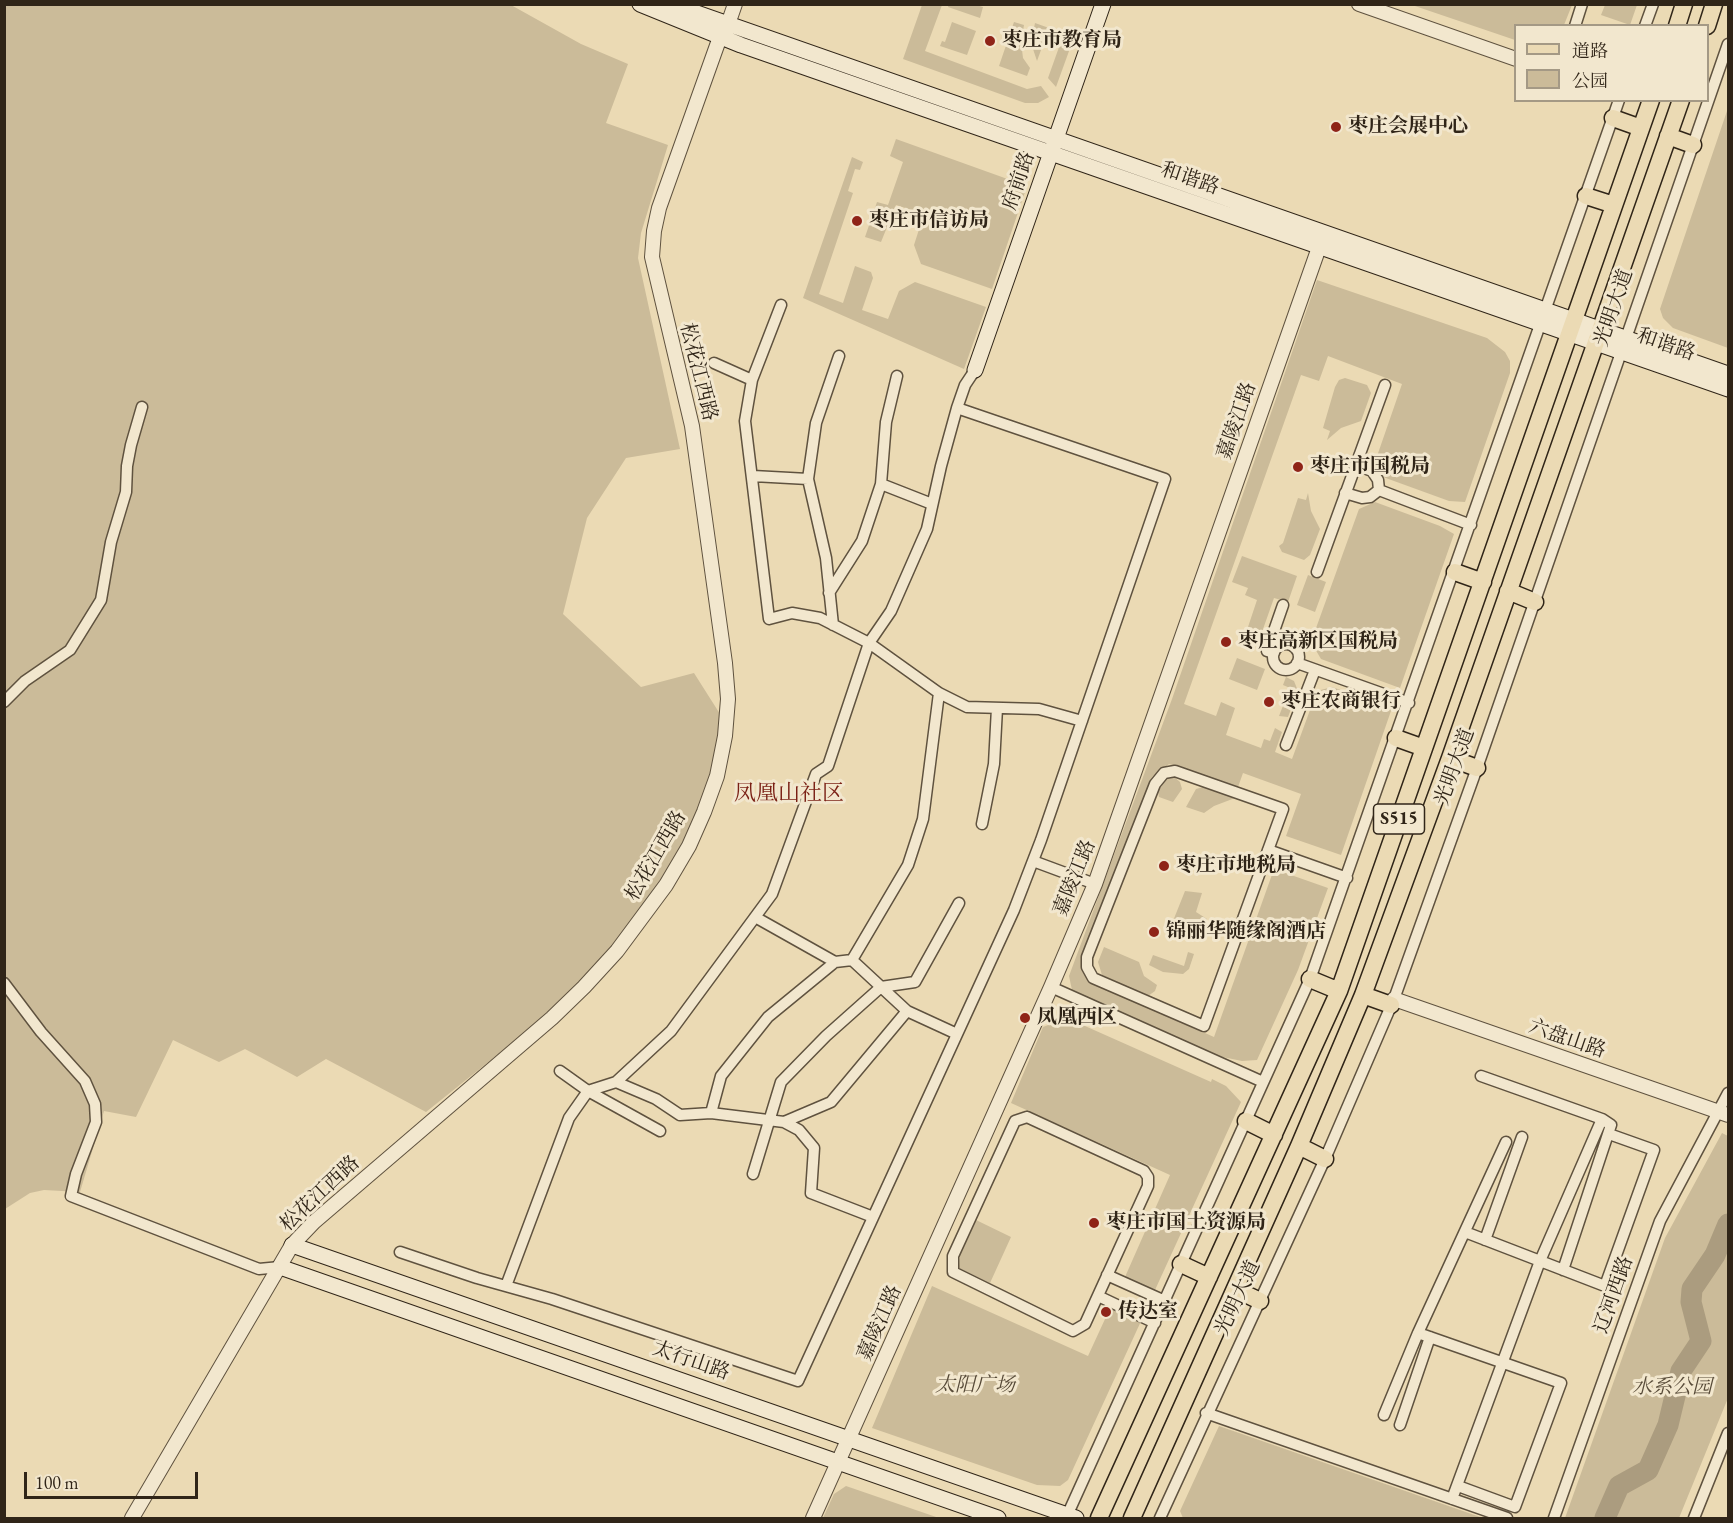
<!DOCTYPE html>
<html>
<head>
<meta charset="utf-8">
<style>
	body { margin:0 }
	#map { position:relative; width:1733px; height:1523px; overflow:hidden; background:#ebdab4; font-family:"EB Garamond","Noto Serif SC",serif }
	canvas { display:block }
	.frame { position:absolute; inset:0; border:6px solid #302518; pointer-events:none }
	.legend { position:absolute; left:1514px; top:24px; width:195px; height:78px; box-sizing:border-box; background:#f2e7ce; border:2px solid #a49985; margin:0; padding:8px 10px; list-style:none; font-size:18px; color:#302518 }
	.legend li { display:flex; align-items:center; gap:12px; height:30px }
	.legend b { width:30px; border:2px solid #a49985 }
	.scale { position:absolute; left:24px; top:1472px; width:174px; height:27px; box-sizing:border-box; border:3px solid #302518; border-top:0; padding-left:8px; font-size:18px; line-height:21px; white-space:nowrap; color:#302518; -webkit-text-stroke:4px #f2e7ce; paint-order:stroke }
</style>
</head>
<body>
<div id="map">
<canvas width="1733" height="1523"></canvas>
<div class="frame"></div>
<ul class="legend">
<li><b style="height:8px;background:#ebdab4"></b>道路</li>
<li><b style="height:16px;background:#cbbb99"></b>公园</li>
</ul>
<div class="scale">100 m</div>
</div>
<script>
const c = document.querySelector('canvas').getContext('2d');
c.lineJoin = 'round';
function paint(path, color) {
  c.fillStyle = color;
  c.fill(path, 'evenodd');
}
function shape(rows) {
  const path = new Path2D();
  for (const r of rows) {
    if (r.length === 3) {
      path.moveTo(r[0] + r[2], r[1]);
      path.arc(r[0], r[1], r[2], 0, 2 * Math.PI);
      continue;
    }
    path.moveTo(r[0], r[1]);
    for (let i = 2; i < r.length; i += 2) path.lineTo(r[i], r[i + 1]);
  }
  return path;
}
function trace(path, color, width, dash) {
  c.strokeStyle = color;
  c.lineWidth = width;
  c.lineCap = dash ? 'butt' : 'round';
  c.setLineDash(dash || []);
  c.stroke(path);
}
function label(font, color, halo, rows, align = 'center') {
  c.font = font + ' "EB Garamond","Noto Serif SC",serif';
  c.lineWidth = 6;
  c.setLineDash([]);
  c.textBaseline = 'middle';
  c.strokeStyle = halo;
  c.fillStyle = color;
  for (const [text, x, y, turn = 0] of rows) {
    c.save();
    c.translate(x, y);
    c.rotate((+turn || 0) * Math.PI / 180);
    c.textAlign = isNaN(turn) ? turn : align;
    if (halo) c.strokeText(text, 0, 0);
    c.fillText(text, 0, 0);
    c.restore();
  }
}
paint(shape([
	[949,4,976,5,983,7,980,18,948,7],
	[4,5,511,5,581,44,628,64,606,123,668,145,641,233,638,258,680,449,626,458,587,518,563,614,641,687,694,673,720,714,715,773,675,862,615,944,552,1011,426,1112,326,1059,297,1077,245,1049,219,1062,173,1040,136,1117,104,1111,80,1192,44,1190,30,1193,5,1209],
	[922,5,942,5,925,51,1027,89,1041,86,1049,97,1038,103,1025,103,903,59],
	[1412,5,1572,5,1564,25,1516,26,1515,40],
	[1605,5,1637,5,1630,25,1601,15],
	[952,22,976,31,967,55,940,46,942,41,945,42],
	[1014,22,1024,25,1021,42,1023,58,1030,68,1027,76,999,66],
	[1035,23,1049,28,1037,61,1031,43],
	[1063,36,1073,40,1056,87,1048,78],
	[1728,108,1728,348,1673,328,1663,318,1660,309],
	[896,139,1027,186,992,289,921,264,914,245,924,214,896,205,881,242,865,237,877,202,888,205,903,162,890,156],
	[852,157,863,162,860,170,855,169,848,191,853,193,819,294,843,303,855,266,871,272,873,278,862,310,888,319,899,291,915,282,986,307,964,369,803,298],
	[1317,280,1487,338,1505,352,1510,361,1510,373,1465,502,1449,501,1383,477,1375,462,1402,384,1328,356,1319,381,1301,375,1184,704,1216,716,1221,702,1235,708,1226,735,1261,748,1264,739,1270,741,1275,728,1282,732,1275,752,1292,759,1317,691,1332,687,1392,708,1341,855,1286,836,1301,794,1243,773,1238,787,1169,764,1152,777,1085,950,1082,968,1089,982,1214,1037,1274,869,1328,888,1298,970,1257,1060,1242,1061,1208,1054,1079,998,1072,990,1069,976,1172,699],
	[1345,378,1367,385,1371,393,1361,421,1341,428,1327,440,1330,431,1323,428,1335,387,1339,380],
	[1308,493,1311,511,1320,529,1310,555,1304,560,1282,552,1279,546,1283,543,1298,498,1306,500],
	[1375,502,1440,526,1454,534,1400,688,1321,659,1311,642,1359,509],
	[1242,556,1297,576,1288,602,1274,598,1262,632,1248,627,1257,600,1245,595,1248,588,1232,582],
	[1308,575,1326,582,1315,612,1297,605],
	[1237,658,1265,669,1257,690,1229,679],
	[1286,677,1294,681,1298,691,1288,717,1279,716,1290,688,1283,685],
	[1173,776,1180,782,1182,789,1173,802,1159,797,1158,792,1167,777],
	[1203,787,1235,798,1214,806,1204,813,1186,807,1196,789],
	[1185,891,1202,893,1196,912,1207,919,1200,940,1194,938,1198,925,1173,921],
	[1104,947,1139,962,1144,976,1157,985,1155,991,1148,996,1102,975,1098,962],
	[1188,952,1194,954,1189,969,1183,974,1163,972,1149,965,1153,955,1184,966],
	[1067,1018,1211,1082,1212,1079,1226,1086,1241,1102,1155,1290,1125,1277,1170,1175,1011,1103,1043,1027],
	[1722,1133,1728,1136,1728,1398,1679,1518,1565,1518,1665,1238],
	[976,1220,1011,1237,990,1283,959,1268,960,1255],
	[932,1286,1088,1356,1111,1306,1142,1319,1068,1480,1060,1486,1037,1485,872,1428],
	[1219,1426,1483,1518,1183,1518,1180,1511],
	[846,1486,939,1518,823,1518,834,1494]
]), '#cbbb99');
trace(shape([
	[1605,1518,1619,1486,1648,1470,1668,1425,1681,1371,1701,1341,1691,1302,1692,1289,1715,1255,1728,1224]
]), '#ab9c7f', 21);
const minor = shape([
	[1575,26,1582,4],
	[1645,26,1653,4],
	[781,305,752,380,745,421,769,619,792,613,820,618,869,643,939,693,967,707,1039,709,1082,721],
	[714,363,752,380],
	[1356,465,1372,471,1378,480,1379,490],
	[753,476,808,479,826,558,833,625],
	[808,479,816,423,839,356],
	[881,484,932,504],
	[1379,490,1471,525],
	[1345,493,1362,498,1370,497,1379,490],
	[1317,572,1385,385],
	[829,593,862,541,881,484,886,422,897,376],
	[1286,657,13],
	[1274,653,1267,651,1283,605],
	[1297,663,1409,703],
	[4,702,25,681,70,650,101,600,111,542,126,492,127,466,131,445,142,407],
	[1286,745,1315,670],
	[1175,771,1283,809,1204,1026,1093,978,1087,967,1087,957,1155,784,1164,773,1175,771],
	[982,824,994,764,997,708],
	[1268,850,1347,878],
	[1033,861,1095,884],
	[755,917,835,962,852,960,907,1011,957,1034],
	[852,960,908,865,923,819,939,693],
	[4,983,41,1032,85,1081,95,1104,96,1122,76,1174,71,1196,259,1269,280,1267],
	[1051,987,1263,1082],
	[560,1071,588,1091,660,1131],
	[1481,1076,1602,1119,1611,1125,1563,1270],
	[616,1082,656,1099,680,1115,711,1113,784,1122,799,1130,814,1148,811,1193,873,1217],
	[711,1113,721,1076,768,1017,835,962],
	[1027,1117,1144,1171,1148,1177,1148,1186,1085,1324,1073,1331,953,1272,953,1256,1015,1121,1027,1117],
	[784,1122,831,1102,907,1011],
	[753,1174,781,1082,826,1036,881,987,915,982,959,903],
	[1465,1232,1605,1286,1654,1150,1609,1134],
	[1485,1240,1522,1137],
	[400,1252,477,1278,552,1299,798,1381,1014,910,1041,840,1165,479,957,408],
	[1107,1275,1165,1301],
	[506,1286,569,1118,588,1091,616,1082,671,1031,772,894,816,774,828,766,869,643,891,611,927,529,941,466,957,408,965,385,975,370],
	[1098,1296,1155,1323],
	[1418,1333,1561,1383,1515,1507,1458,1486],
	[1206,1413,1507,1518],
	[1384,1415,1418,1333,1506,1142],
	[1400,1425,1430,1337],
	[1452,1499,1540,1261,1602,1119],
	[1066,1518,1310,979,1619,100],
	[1160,1518,1325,1159,1394,999,1477,768,1728,44],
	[1554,1518,1660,1221,1728,1093],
	[1694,1518,1728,1433]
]);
const tertiary = shape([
	[1359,4,1516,59],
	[725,33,735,4],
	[1394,999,1728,1115],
	[132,1518,292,1245,314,1222,552,1018,584,987,617,951,666,885,689,846,704,812,717,776,725,736,728,699,725,663,692,426,652,257,654,231,659,208,720,37],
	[813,1518,1051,987,1095,884,1323,236]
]);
const secondary = shape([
	[640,4,741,45,1728,389],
	[671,4,1728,374],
	[975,370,1103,4],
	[292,1245,1076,1518],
	[280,1267,998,1518]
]);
const primary = shape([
	[1677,26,1684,4],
	[1707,26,1714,4],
	[1613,118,1641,128],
	[1668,136,1693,145],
	[1586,196,1614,205],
	[1455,572,1483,582],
	[1508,591,1535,602],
	[1396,738,1424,748],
	[1450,758,1477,768],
	[1310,979,1339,991],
	[1363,995,1391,1005],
	[1246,1121,1274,1135],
	[1299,1146,1325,1159],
	[1181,1264,1209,1277],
	[1235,1289,1260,1301],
	[1099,1518,1339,991,1651,100],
	[1132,1518,1299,1146,1363,995,1450,758,1681,100]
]);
trace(minor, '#5f523f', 13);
trace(tertiary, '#5f523f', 16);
trace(secondary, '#302518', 17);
trace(primary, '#302518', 19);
trace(minor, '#f2e7ce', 10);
trace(tertiary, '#f2e7ce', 14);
trace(secondary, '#f2e7ce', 15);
trace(primary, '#ebdab4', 16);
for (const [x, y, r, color] of [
	[990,41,6,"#8f2418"],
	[1336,127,6,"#8f2418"],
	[857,221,6,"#8f2418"],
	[1298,467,6,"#8f2418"],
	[1226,642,6,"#8f2418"],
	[1269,702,6,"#8f2418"],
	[1164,866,6,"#8f2418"],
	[1154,932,6,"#8f2418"],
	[1025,1018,6,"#8f2418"],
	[1094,1223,6,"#8f2418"],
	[1106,1312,6,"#8f2418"]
]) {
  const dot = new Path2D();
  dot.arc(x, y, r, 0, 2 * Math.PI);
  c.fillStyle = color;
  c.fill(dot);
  trace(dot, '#f2e7ce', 2);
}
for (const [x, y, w] of [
	[1399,819,51]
]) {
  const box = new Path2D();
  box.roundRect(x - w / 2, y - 15, w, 30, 4.5);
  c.fillStyle = '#f2e7ce';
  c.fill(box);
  trace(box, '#302518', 1.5);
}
label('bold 18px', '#302518', null, [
	["S515",1399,819]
]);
label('bold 20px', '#302518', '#f2e7ce', [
	["枣庄市教育局",1002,41],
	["枣庄会展中心",1348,127],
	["枣庄市信访局",869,221],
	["枣庄市国税局",1310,467],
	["枣庄高新区国税局",1238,642],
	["枣庄农商银行",1281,702],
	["枣庄市地税局",1176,866],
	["锦丽华随缘阁酒店",1166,932],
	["凤凰西区",1037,1018],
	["枣庄市国土资源局",1106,1223],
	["传达室",1118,1312]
], 'left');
label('20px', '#302518', '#f2e7ce', [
	["和谐路",1190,179,19],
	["府前路",1019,181,-71],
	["光明大道",1614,308,-71],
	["和谐路",1666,345,19],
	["松花江西路",698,372,76],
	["嘉陵江路",1237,421,-71],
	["光明大道",1455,767,-70],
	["松花江西路",656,856,-60],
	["嘉陵江路",1075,878,-68],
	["六盘山路",1567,1039,19],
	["松花江西路",320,1194,-43],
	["辽河西路",1614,1295,-71],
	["光明大道",1238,1298,-65],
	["嘉陵江路",880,1323,-66],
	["太行山路",691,1361,19]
]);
label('italic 20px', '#574a38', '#f2e7ce', [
	["太阳广场",975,1386],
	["水系公园",1672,1388]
]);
label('22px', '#7a1f14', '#f2e7ce', [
	["凤凰山社区",789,794]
]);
</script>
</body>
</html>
